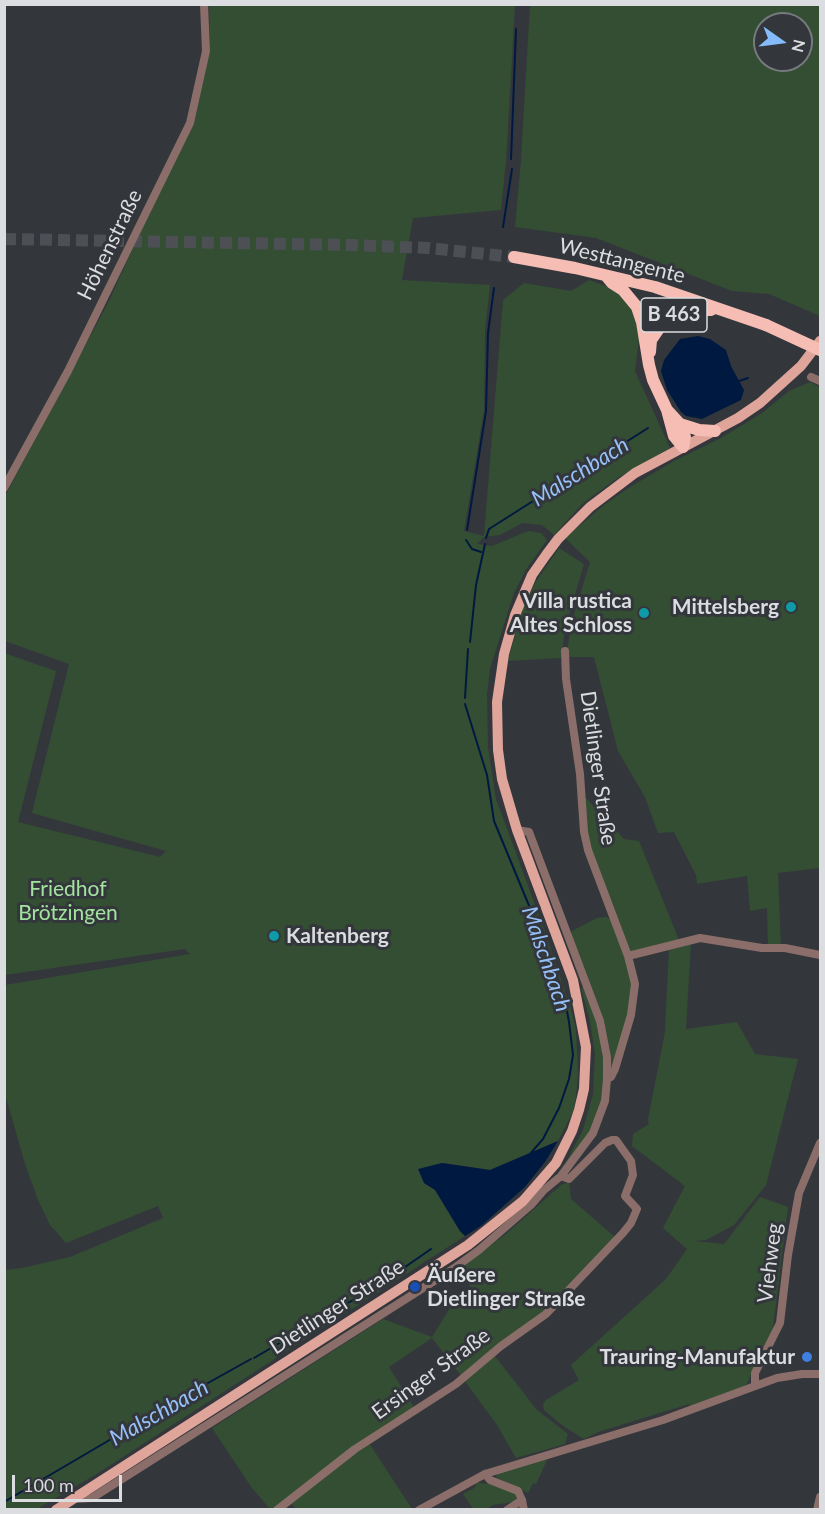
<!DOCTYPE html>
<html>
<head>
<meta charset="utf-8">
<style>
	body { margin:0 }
	#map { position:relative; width:825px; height:1514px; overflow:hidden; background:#33373c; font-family:Lato,sans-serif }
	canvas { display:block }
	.frame { position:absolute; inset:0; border:6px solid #dbdde0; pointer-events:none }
	.north { position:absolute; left:753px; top:12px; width:60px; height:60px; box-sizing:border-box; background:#33373c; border:2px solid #76797e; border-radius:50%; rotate:104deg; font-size:16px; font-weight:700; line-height:24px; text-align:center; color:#dbdde0 }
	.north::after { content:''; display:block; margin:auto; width:21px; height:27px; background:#84bcfb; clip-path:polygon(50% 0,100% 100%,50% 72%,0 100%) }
	.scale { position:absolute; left:12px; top:1475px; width:110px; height:27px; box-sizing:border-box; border:3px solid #dbdde0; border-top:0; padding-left:8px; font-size:18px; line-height:21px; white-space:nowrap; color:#dbdde0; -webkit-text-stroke:4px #33373c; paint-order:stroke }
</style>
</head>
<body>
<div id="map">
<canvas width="825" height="1514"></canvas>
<div class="frame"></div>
<div class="north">N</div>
<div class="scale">100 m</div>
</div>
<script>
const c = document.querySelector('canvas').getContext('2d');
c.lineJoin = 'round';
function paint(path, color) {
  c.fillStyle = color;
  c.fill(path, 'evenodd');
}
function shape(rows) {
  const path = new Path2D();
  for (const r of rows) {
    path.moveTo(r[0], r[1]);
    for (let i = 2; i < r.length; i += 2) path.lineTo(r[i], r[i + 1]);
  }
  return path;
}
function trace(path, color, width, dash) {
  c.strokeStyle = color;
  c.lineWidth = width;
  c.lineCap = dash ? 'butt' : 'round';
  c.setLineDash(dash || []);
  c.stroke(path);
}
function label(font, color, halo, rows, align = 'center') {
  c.font = font + ' Lato,sans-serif';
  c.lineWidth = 6;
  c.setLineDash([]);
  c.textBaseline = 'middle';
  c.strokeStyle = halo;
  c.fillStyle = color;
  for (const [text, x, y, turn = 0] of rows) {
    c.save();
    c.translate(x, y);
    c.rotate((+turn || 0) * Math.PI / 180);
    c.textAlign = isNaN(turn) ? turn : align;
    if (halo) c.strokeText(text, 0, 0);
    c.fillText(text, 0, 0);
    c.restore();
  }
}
paint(shape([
	[209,5,515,5,506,161,501,210,413,218,402,280,490,285,485,332,484,410,464,531,484,536,503,300,524,283,571,291,589,280,614,289,633,307,639,339,635,371,670,448,616,479,582,504,554,535,542,525,522,523,500,535,484,537,477,544,492,546,528,531,541,533,547,540,527,568,514,593,490,669,487,695,488,747,496,799,545,932,571,1009,576,1030,578,1074,576,1097,573,1112,558,1141,490,1170,443,1163,424,1183,435,1190,460,1231,465,1236,95,1475,35,1510,5,1509,5,1270,22,1268,70,1257,163,1218,158,1206,66,1243,50,1225,38,1200,25,1164,5,1094,5,985,190,954,185,949,5,975,4,653,56,671,18,822,160,857,166,851,32,813,69,664,5,641,5,496,109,301,148,215,194,124,210,46],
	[530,5,820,5,820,316,769,294,732,291,596,238,515,227,521,160],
	[765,24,801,24,801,60,765,60],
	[810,382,820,387,820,868,778,873,781,947,768,947,767,908,750,911,747,876,697,884,696,875,674,832,658,833,645,797,618,751,594,657,566,657,572,621,590,562,565,538,604,505,630,487,674,461,721,438,762,413,789,391],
	[559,548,584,564,565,629,561,658,508,661,522,610,535,583],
	[586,798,624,839,639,841,679,940,635,952,629,951,588,843,584,799],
	[606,917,613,920,633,984,628,1017,617,1059,610,1071,610,1050,603,1018,570,936,572,931,597,918],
	[691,942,686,1029,737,1022,755,1054,798,1059,766,1185,734,1225,706,1240,695,1241,724,1244,760,1197,788,1207,773,1327,769,1344,752,1371,747,1384,742,1387,690,1406,689,1404,598,1432,584,1439,563,1426,544,1410,543,1404,546,1400,579,1380,571,1365,666,1279,687,1249,663,1228,685,1186,632,1146,633,1134,649,1124,648,1120,665,1032,669,947],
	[585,987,598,1023,604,1057,603,1097,591,1131,567,1165,565,1164,583,1130,593,1094,595,1055,590,1021,581,988],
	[569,1182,571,1199,616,1238,544,1314,462,1377,432,1338,389,1367,415,1409,274,1509,270,1509,252,1488,212,1428,383,1319,432,1337,450,1308,474,1293,459,1269,506,1234,561,1185],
	[494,1355,537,1410,568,1434,565,1444,516,1458,497,1425,464,1380],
	[369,1443,412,1509,296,1509,290,1502],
	[548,1458,536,1484,533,1483,528,1493,497,1478,496,1476,499,1472],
	[477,1483,490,1484,512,1491,516,1495,516,1499,513,1502,493,1505,486,1509,474,1510,463,1494,474,1488]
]), '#344e33');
paint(shape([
	[698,336,710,339,726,350,731,366,744,390,741,400,702,419,686,416,681,412,667,390,661,371,664,360,680,339],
	[558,1141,545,1162,525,1187,481,1226,465,1236,460,1231,435,1190,424,1183,418,1169,442,1163,490,1170]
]), '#001941');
trace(shape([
	[511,159,516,29],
	[503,227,512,169],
	[739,381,748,378],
	[467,530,486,411,488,333,494,288],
	[486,538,489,529,648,428],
	[466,540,472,549,481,552],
	[470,642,476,585,485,544],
	[465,698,468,649],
	[465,704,487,775,494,821,542,937,565,1000,569,1022,573,1055,569,1079,559,1108,543,1139,530,1154],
	[254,1358,382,1283,431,1249],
	[4,1502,181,1398,251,1359]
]), '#001941', 2);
trace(shape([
	[4,239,351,245,428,248,514,257]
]), '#4c5055', 12, [12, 6]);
trace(shape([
	[811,377,820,381],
	[4,488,68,371,190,123,206,51,204,4],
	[565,651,566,679,580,774,584,832,588,850,628,956,635,984,631,1015,615,1069,611,1077,607,1079],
	[628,956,700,938,762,948,785,948,820,955],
	[755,1386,755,1373,780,1323,788,1255,799,1193,820,1143],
	[485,1474,490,1480,518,1491,522,1500,524,1510],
	[75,1499,92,1498,453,1269,479,1250,532,1204,544,1190,561,1176,593,1133,605,1101,607,1079,607,1057,600,1021,529,832,517,830],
	[277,1510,355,1449,456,1384,501,1346,546,1314,623,1233,631,1223,637,1209,625,1196,633,1175,631,1161,616,1140,612,1140,605,1143,569,1179,561,1176],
	[419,1510,485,1474,663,1420,777,1378,802,1374,820,1374],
	[507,1510,522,1500],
	[817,1510,820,1497]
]), '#8b6e69', 8);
trace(shape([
	[56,1510,468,1245,523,1201,556,1163,572,1131,579,1110,584,1089,586,1047,573,980,517,830,502,779,498,750,497,702,504,654,515,615,532,575,546,555,558,539,590,507,635,473,738,418,760,403,801,366,820,341]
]), '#dfa49a', 10);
trace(shape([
	[514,257,575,268,655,287,766,325],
	[607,277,612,283,623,290,637,307,642,322,649,365,653,380,667,410,674,436,683,447],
	[650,352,651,340,664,321,685,310,711,310],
	[668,411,680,424,685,437,683,447],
	[680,424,699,430,715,431]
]), '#f6bdb4', 12);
trace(shape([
	[766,325,820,350]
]), '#f6bdb4', 12);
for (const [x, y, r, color] of [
	[791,607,6,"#0f9aa8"],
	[644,613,6,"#0f9aa8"],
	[274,936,6,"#0f9aa8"],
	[415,1287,6,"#1a4fb4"],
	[807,1357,6,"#3f7fe0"]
]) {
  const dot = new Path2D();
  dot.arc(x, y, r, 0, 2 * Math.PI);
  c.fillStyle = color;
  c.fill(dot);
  trace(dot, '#33373c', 2);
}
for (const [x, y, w] of [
	[674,315,66]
]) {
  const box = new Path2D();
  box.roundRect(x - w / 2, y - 17, w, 34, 4.5);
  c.fillStyle = '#33373c';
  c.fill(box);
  trace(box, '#dbdde0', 1.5);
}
label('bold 20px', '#dbdde0', null, [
	["B 463",674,315]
]);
label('21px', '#dbdde0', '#33373c', [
	["Höhenstraße",110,245,-64],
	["Westtangente",622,261,14],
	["Dietlinger Straße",598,768,82],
	["Viehweg",770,1263,-83],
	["Dietlinger Straße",337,1307,-33],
	["Ersinger Straße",431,1374,-36]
]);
label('bold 21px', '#dbdde0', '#33373c', [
	["Villa rustica",632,601],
	["Altes Schloss",632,625],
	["Mittelsberg",779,607],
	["Kaltenberg",286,936,"left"],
	["Äußere",427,1275,"left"],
	["Dietlinger Straße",427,1299,"left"],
	["Trauring-Manufaktur",795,1357]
], 'right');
label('21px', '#a3e39e', '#33373c', [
	["Friedhof",68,889],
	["Brötzingen",68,913]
]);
label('italic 22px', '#97c0f9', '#33373c', [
	["Malschbach",580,472,-32],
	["Malschbach",546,959,71],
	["Malschbach",159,1413,-30]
]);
</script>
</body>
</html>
